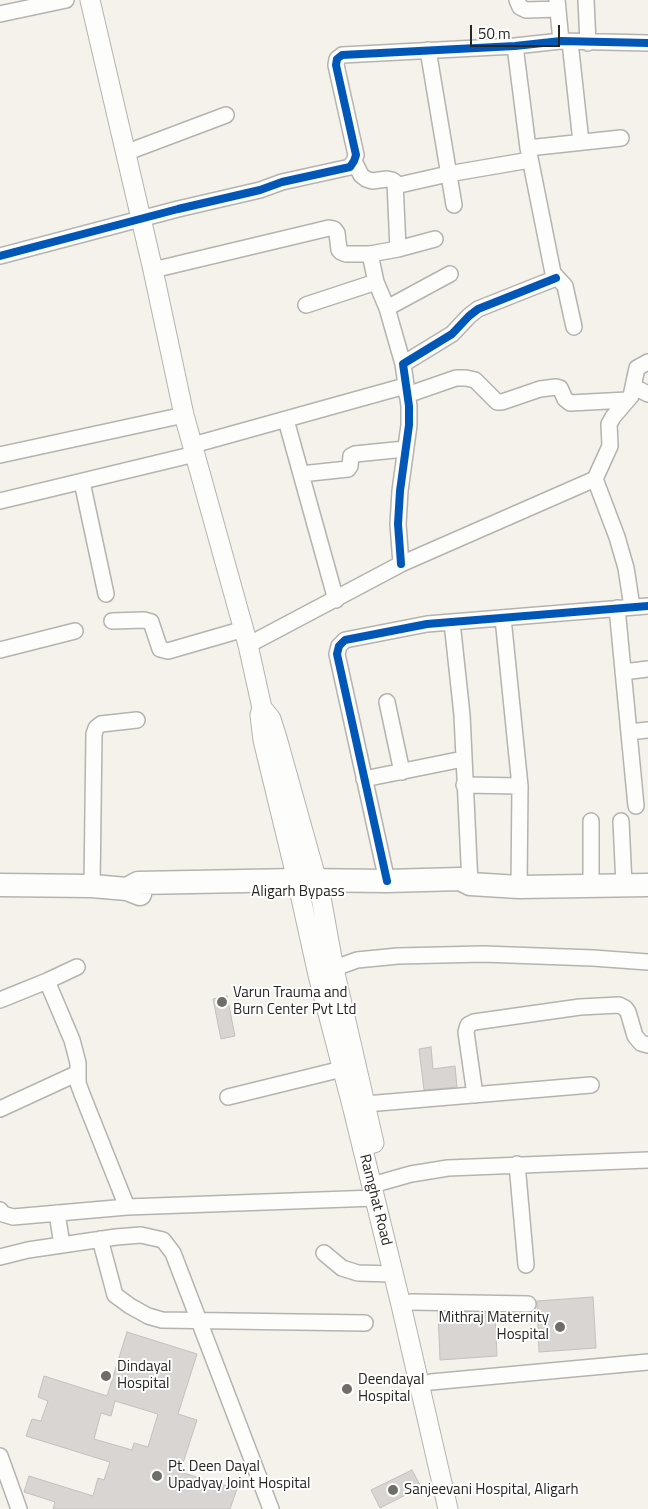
<!DOCTYPE html>
<html>
<head>
<meta charset="utf-8">
<style>
	body { margin:0 }
	#map { position:relative; width:648px; height:1509px; overflow:hidden; background:#f4f2eb; font-family:"Titillium Web",sans-serif }
	canvas { display:block }
	.scale { position:absolute; left:470px; top:25px; width:90px; height:22px; box-sizing:border-box; border:2px solid #282622; border-top:0; padding-left:6px; font-size:15px; line-height:18px; white-space:nowrap; color:#282622; -webkit-text-stroke:4px #fff; paint-order:stroke }
</style>
</head>
<body>
<div id="map">
<canvas width="648" height="1509"></canvas>
<div class="scale">50 m</div>
</div>
<script>
const c = document.querySelector('canvas').getContext('2d');
c.lineJoin = 'round';
function paint(path, color) {
  c.fillStyle = color;
  c.fill(path, 'evenodd');
}
function shape(rows) {
  const path = new Path2D();
  for (const r of rows) {
    path.moveTo(r[0], r[1]);
    for (let i = 2; i < r.length; i += 2) path.lineTo(r[i], r[i + 1]);
  }
  return path;
}
function trace(path, color, width, dash) {
  c.strokeStyle = color;
  c.lineWidth = width;
  c.lineCap = dash ? 'butt' : 'round';
  c.setLineDash(dash || []);
  c.stroke(path);
}
function label(font, color, halo, rows, align = 'center') {
  c.font = font + ' "Titillium Web",sans-serif';
  c.lineWidth = 4;
  c.setLineDash([]);
  c.textBaseline = 'middle';
  c.strokeStyle = halo;
  c.fillStyle = color;
  for (const [text, x, y, turn = 0] of rows) {
    c.save();
    c.translate(x, y);
    c.rotate((+turn || 0) * Math.PI / 180);
    c.textAlign = isNaN(turn) ? turn : align;
    if (halo) c.strokeText(text, 0, 0);
    c.fillText(text, 0, 0);
    c.restore();
  }
}
const building = shape([
	[227,996,235,1036,221,1039,213,999,227,996],
	[431,1047,433,1069,455,1066,457,1087,424,1090,419,1049,431,1047],
	[593,1297,596,1348,539,1352,537,1301,593,1297],
	[438,1312,495,1313,497,1356,440,1360,438,1312],
	[127,1332,197,1354,178,1414,197,1420,180,1472,237,1489,230,1509,53,1509,55,1502,24,1492,29,1476,93,1496,98,1478,104,1480,110,1462,26,1436,32,1419,41,1421,48,1401,38,1397,44,1376,107,1396,127,1332],
	[115,1401,158,1414,148,1447,134,1443,132,1450,94,1439,101,1413,111,1416,115,1401],
	[412,1470,421,1487,380,1508,371,1490,412,1470]
]);
paint(building, '#d8d5d2');
trace(building, '#c3bfbd', 1);
const minor = shape([
	[517,0,520,7,526,10,558,9],
	[557,0,561,41],
	[586,0,588,43],
	[0,14,66,0],
	[570,42,581,142],
	[515,46,528,148,553,273,565,286,574,327],
	[428,50,454,205],
	[528,148,621,138],
	[125,153,226,115],
	[354,161,361,175,366,179,372,181,387,179,392,180,395,182,398,249],
	[395,186,448,174,530,160],
	[0,256,178,209,260,190,282,182,350,167,354,161,356,155,336,65,337,59,342,55,515,46,561,41,648,43],
	[153,270,329,228,334,229,337,233,339,250,341,252,346,254,370,254],
	[376,282,387,308],
	[306,305,376,282,370,254,398,249,435,239],
	[403,364,387,308,450,274],
	[634,387,648,394],
	[407,395,456,378,466,378,475,380,497,402,502,402,540,389,556,387,560,388,565,399,570,403,627,400],
	[286,420,336,600],
	[193,445,405,386],
	[0,455,184,415],
	[301,474,348,469,350,466,351,456,355,454,405,449],
	[82,482,106,594],
	[0,501,195,454],
	[401,564,398,524,400,491,409,425,409,406,403,364,452,334,469,316,478,309,556,278],
	[632,607,626,568,617,537,595,479,610,446,609,424,613,417,631,396,637,368,648,362],
	[617,608,636,806],
	[503,618,520,786],
	[112,621,144,620,151,622,160,649,168,651,244,629],
	[452,622,462,715,470,884],
	[248,645,401,564,595,479],
	[0,650,75,631],
	[623,672,648,669],
	[387,702,402,772],
	[629,732,648,730],
	[364,779,463,759],
	[464,785,520,786,519,887],
	[621,821,624,885],
	[387,881,337,654,339,646,345,640,427,624,648,606],
	[92,886,94,734,96,728,101,724,137,720],
	[591,886,591,821],
	[324,972,357,960,398,956,483,954,593,958,648,962],
	[47,981,77,967],
	[0,1000,47,981,72,1040,78,1063,78,1073,0,1109],
	[78,1073,78,1083,82,1094,127,1207],
	[475,1095,466,1032,468,1025,474,1022,580,1007,619,1005,625,1008,628,1012,635,1036,641,1043,648,1045],
	[228,1097,342,1069],
	[354,1105,591,1085],
	[517,1164,526,1265],
	[372,1185,411,1174,448,1168,648,1160],
	[0,1210,3,1214,13,1217,127,1207,375,1198],
	[57,1213,62,1245],
	[100,1239,115,1295,130,1306,148,1316,162,1320,365,1323],
	[324,1253,342,1268,358,1273,393,1274],
	[0,1257,28,1250,116,1237,141,1235,163,1240,173,1253,271,1509],
	[411,1302,528,1304],
	[431,1382,648,1362],
	[0,1456,19,1509]
]);
const major = shape([
	[90,0,153,270,184,415,248,645,262,708,260,715,263,740,297,880,318,975,352,1105,401,1305,448,1509],
	[263,709,271,719,277,738,320,892,334,969,374,1143]
]);
const highway = shape([
	[0,885,92,886,127,889,140,894],
	[127,889,138,883,297,880,387,881,460,879,470,884,519,887,648,885]
]);
trace(minor, '#b5b3ae', 18);
trace(major, '#b5b3ae', 21);
trace(highway, '#b5b3ae', 25);
trace(minor, '#fdfdfc', 15);
trace(major, '#fdfdfc', 19);
trace(highway, '#fdfdfc', 22);
trace(shape([
	[0,256,178,209,260,190,282,182,350,167,354,161,356,155,336,65,337,59,342,55,515,46,561,41,648,43],
	[401,564,398,524,400,491,409,425,409,406,403,364,452,334,469,316,478,309,556,278],
	[387,881,337,654,339,646,345,640,427,624,648,606]
]), '#0057b8', 8);
for (const [x, y, r, color] of [
	[222,1002,6,"#6f6d68"],
	[560,1327,6,"#6f6d68"],
	[106,1376,6,"#6f6d68"],
	[347,1389,6,"#6f6d68"],
	[157,1476,6,"#6f6d68"],
	[393,1490,6,"#6f6d68"]
]) {
  const dot = new Path2D();
  dot.arc(x, y, r, 0, 2 * Math.PI);
  c.fillStyle = color;
  c.fill(dot);
  trace(dot, '#fff', 2);
}
label('15px', '#282622', '#fff', [
	["Aligarh Bypass",298,892],
	["Ramghat Road",375,1200,76]
]);
label('15px', '#282622', '#fff', [
	["Varun Trauma and",233,993],
	["Burn Center Pvt Ltd",233,1010],
	["Mithraj Maternity",549,1318,"right"],
	["Hospital",549,1335,"right"],
	["Dindayal",117,1367],
	["Hospital",117,1384],
	["Deendayal",358,1380],
	["Hospital",358,1397],
	["Pt. Deen Dayal",168,1467],
	["Upadyay Joint Hospital",168,1484],
	["Sanjeevani Hospital, Aligarh",404,1490]
], 'left');
</script>
</body>
</html>
